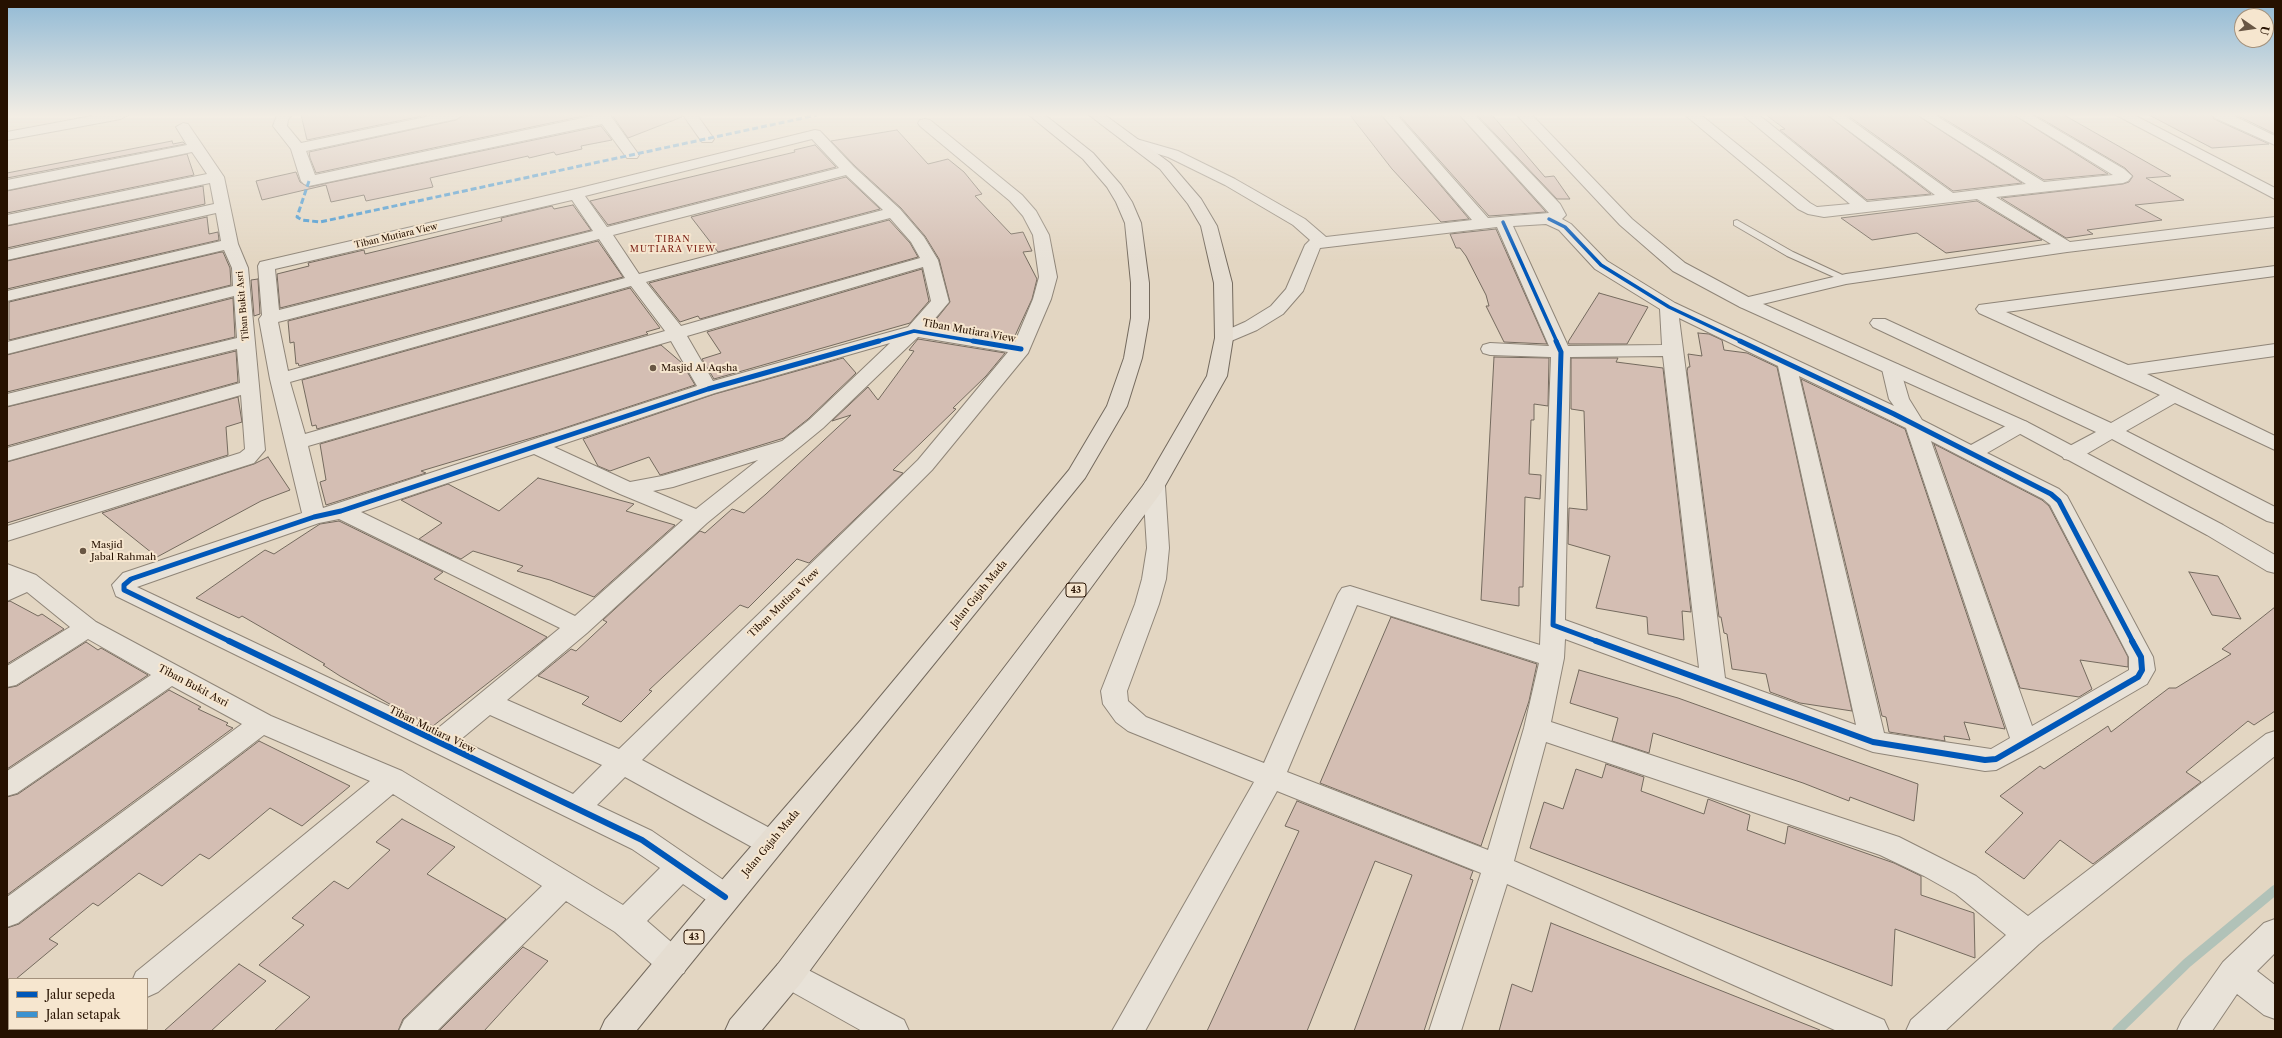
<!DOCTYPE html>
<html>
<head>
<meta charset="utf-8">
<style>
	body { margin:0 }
	#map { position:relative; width:2282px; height:1038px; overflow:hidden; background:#e3d6c2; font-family:"Libre Caslon Text",serif }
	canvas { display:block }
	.frame { position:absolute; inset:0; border:8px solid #261100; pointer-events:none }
	.legend { position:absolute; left:8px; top:978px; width:140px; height:52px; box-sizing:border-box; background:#f6e6cf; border:1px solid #a3917c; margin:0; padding:5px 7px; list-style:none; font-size:12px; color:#261100 }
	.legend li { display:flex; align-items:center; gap:8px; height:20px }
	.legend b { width:20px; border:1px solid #a3917c }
	.north { position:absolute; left:2234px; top:8px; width:40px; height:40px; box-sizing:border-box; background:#f6e6cf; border:1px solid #a3917c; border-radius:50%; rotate:103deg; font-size:11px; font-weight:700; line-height:16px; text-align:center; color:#261100 }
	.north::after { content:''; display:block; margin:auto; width:14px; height:18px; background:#685644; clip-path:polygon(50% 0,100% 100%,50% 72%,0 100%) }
</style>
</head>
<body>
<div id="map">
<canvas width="2282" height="1038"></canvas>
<div class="frame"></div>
<ul class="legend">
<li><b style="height:5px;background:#0057b8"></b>Jalur sepeda</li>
<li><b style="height:5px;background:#3b92d0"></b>Jalan setapak</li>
</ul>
<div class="north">U</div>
</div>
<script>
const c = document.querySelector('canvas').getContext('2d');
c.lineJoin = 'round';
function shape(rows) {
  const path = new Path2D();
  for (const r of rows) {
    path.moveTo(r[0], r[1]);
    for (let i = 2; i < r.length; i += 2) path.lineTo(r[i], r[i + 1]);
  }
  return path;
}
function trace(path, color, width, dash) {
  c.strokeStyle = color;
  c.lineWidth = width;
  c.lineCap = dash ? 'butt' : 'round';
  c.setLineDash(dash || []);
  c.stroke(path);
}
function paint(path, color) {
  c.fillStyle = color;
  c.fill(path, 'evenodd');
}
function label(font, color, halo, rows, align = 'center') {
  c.font = font + ' "Libre Caslon Text",serif';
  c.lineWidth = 4;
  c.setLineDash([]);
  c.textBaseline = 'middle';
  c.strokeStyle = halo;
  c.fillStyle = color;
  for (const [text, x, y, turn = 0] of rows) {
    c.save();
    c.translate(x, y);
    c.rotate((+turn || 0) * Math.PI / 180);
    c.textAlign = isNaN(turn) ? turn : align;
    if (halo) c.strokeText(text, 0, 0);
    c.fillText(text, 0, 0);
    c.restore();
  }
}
trace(shape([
	[2117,1031,2187,963,2275,890]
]), '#b1c2b8', 10);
const building = shape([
	[301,115,427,115,307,140,301,115],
	[464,115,588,115,316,173,310,158,309,152,456,120,464,115],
	[612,115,682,115,682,117,628,138,612,115],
	[1350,115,1381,115,1469,219,1441,222,1392,169,1350,115],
	[1399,115,1459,115,1546,212,1489,216,1399,115],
	[1477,115,1492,115,1545,177,1554,176,1570,199,1557,199,1477,115],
	[1766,115,1827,115,1931,194,1867,200,1780,130,1785,129,1766,115],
	[1847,115,1917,115,2022,183,1953,191,1847,115],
	[1938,115,2014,115,2108,174,2044,180,1938,115],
	[2035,115,2064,115,2171,176,2146,178,2184,200,2135,205,2162,220,2087,230,2093,234,2066,238,2001,198,2123,184,2129,182,2133,176,2125,168,2035,115],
	[2149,115,2212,115,2214,119,2269,144,2212,148,2149,115],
	[2236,115,2275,115,2275,134,2236,115],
	[601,126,612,140,581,146,582,149,556,155,554,152,529,158,528,156,430,178,433,187,366,201,364,195,331,202,326,185,262,200,256,181,296,172,300,182,309,187,601,126],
	[897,130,928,164,948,159,964,172,982,194,975,196,1011,234,1023,232,1032,251,1023,252,1037,279,1032,299,1013,340,930,327,950,302,939,259,925,236,901,208,855,166,831,141,897,130],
	[172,141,173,144,183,142,185,144,7,178,7,173,172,141],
	[815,145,836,167,608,225,590,201,795,152,794,150,815,145],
	[187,154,194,175,7,213,7,191,187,154],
	[846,177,880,209,718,252,691,217,846,177],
	[203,186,205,204,7,248,7,226,203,186],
	[1977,201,2042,240,1946,253,1917,233,1872,240,1841,218,1977,201],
	[573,205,591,230,280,308,277,274,309,266,308,263,364,250,365,254,502,221,501,218,552,206,554,209,573,205],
	[207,217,209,234,218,232,219,240,7,289,7,261,207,217],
	[889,220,910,243,918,257,700,319,698,316,680,322,649,283,889,220],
	[1496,229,1547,344,1504,342,1486,306,1489,306,1486,295,1466,256,1460,248,1456,248,1450,234,1496,229],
	[598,241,623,277,299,366,298,363,296,364,294,342,290,343,288,321,598,241],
	[221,252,223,252,230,268,231,285,9,340,9,302,221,252],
	[922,269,929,301,910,323,714,379,702,359,721,353,707,332,922,269],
	[258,279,260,314,254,316,251,280,258,279],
	[630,288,660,328,646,332,648,334,317,429,316,425,312,426,302,380,630,288],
	[1599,293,1648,307,1627,344,1569,344,1568,342,1599,293],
	[233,298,235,337,7,392,7,355,233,298],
	[1698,333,1709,334,1722,340,1724,350,1747,353,1777,367,1852,711,1800,703,1770,692,1766,674,1732,669,1727,634,1724,633,1721,617,1719,617,1687,371,1688,367,1690,367,1688,354,1702,356,1698,333],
	[918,339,1005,353,986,376,953,408,956,409,893,470,903,473,809,563,797,559,748,608,740,605,649,690,652,691,621,722,582,704,589,697,538,676,571,649,576,651,607,622,603,620,700,531,705,533,732,509,744,513,766,494,851,415,832,421,868,387,878,400,914,351,909,350,918,339],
	[661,345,682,363,695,385,555,431,421,471,426,473,326,505,320,482,326,480,320,444,661,345],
	[236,351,238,382,7,446,7,407,236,351],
	[1494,357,1549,358,1548,406,1534,404,1534,420,1531,420,1529,474,1541,475,1540,499,1525,497,1523,587,1519,587,1519,606,1481,600,1494,357],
	[843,358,856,373,808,419,784,438,758,446,660,475,649,457,610,471,598,466,583,439,715,394,843,358],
	[1571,358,1618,358,1616,362,1663,368,1691,612,1682,611,1684,640,1648,634,1647,617,1596,608,1610,556,1568,544,1569,508,1587,510,1584,411,1571,409,1571,358],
	[1801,379,1905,429,2005,729,1964,722,1970,740,1944,736,1945,741,1889,732,1886,717,1882,716,1801,379],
	[238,397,242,422,226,427,228,455,7,523,7,462,238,397],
	[1934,444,2042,500,2049,506,2128,657,2128,667,2080,660,2092,689,2079,697,2020,688,1934,444],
	[268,457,290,490,261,501,157,557,102,513,254,464,268,457],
	[538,478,634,504,626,511,675,525,594,597,550,580,517,571,523,566,473,551,461,559,419,539,442,523,401,500,448,484,499,511,538,478],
	[339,521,443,572,434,579,547,637,433,726,402,711,340,676,323,665,325,664,242,616,239,618,196,598,265,550,274,554,320,524,339,521],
	[2189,572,2218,576,2241,619,2212,615,2189,572],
	[10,601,38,616,42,614,64,629,7,664,7,602,10,601],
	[2275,607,2275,711,2254,725,2248,721,2186,772,2201,782,2093,864,2060,840,2024,879,1985,852,2023,813,2000,796,2040,766,2044,769,2108,726,2111,732,2169,688,2176,688,2231,654,2222,649,2275,607],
	[1391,617,1537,664,1529,701,1481,846,1320,783,1391,617],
	[86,642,98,650,101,648,148,675,7,769,7,688,17,686,86,642],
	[1579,670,1678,698,1918,784,1914,821,1850,797,1849,801,1803,783,1653,733,1649,753,1612,741,1618,718,1570,703,1579,670],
	[169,690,201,707,198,709,228,723,226,725,233,728,7,895,7,797,18,794,169,690],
	[259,741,350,786,302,826,270,808,209,859,200,854,162,886,139,873,98,906,93,903,49,939,58,944,16,979,9,979,7,987,7,928,19,924,259,741],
	[1606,764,1644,777,1641,791,1704,814,1708,799,1750,815,1747,830,1785,844,1788,826,1894,863,1921,876,1921,895,1974,913,1975,958,1895,929,1892,986,1530,848,1544,802,1563,809,1576,769,1602,778,1606,764],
	[1297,801,1473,871,1470,879,1473,880,1424,1031,1354,1031,1412,875,1375,861,1307,1031,1207,1031,1299,831,1285,826,1297,801],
	[402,819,455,847,427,874,506,919,403,1019,398,1031,274,1031,310,997,259,965,304,925,292,918,334,881,348,889,390,850,376,842,402,819],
	[1551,923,1820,1030,1820,1031,1499,1031,1512,984,1532,992,1551,923],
	[523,947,548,961,484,1031,439,1031,523,947],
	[239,964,266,981,211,1031,164,1031,239,964]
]);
paint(building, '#d4beb3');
trace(building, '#746a5e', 1);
const service = shape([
	[1737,220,1793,252,1851,279,1849,281,1843,281,1787,256,1734,225,1734,221,1737,220]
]);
const minor = shape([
	[97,115,128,115,121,119,7,140,7,132,97,115],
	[292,115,288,120,287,126,301,143,435,115,463,115,456,119,306,151,315,175,596,115,610,115,639,155,637,158,627,158,602,124,309,186,304,184,301,181,291,149,273,126,277,115,292,115],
	[683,115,697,115,714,139,712,142,702,142,683,115],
	[1382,115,1397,115,1488,218,1549,213,1460,115,1475,115,1560,204,1566,215,1562,219,1571,224,1607,261,1675,303,1894,406,1889,399,1882,369,1885,365,1892,363,1899,365,1909,399,1922,420,1971,445,2013,422,2020,420,2027,422,2030,426,2027,430,1987,453,2059,489,2067,496,2153,657,2155,670,2147,684,2034,750,1996,770,1985,771,1873,752,1565,639,1564,658,1551,722,1899,837,1976,876,2028,916,2266,734,2275,731,2275,756,2039,944,1945,1031,1906,1031,1911,1020,2006,935,1956,894,1924,876,1880,855,1546,742,1514,861,1884,1020,1889,1031,1837,1031,1507,884,1461,1031,1429,1031,1481,873,1277,791,1145,1031,1112,1031,1254,782,1128,731,1116,722,1103,704,1101,691,1135,604,1142,579,1147,548,1143,486,1146,481,1154,479,1162,481,1165,486,1169,548,1166,579,1159,604,1127,691,1128,701,1146,717,1264,763,1338,594,1342,588,1350,586,1540,645,1551,357,1490,355,1483,353,1481,349,1483,345,1490,343,1549,346,1497,227,1320,248,1303,291,1283,314,1257,330,1224,344,1218,342,1215,338,1218,334,1245,322,1271,306,1286,289,1305,245,1310,240,1293,225,1225,185,1168,157,1128,145,1126,142,1133,138,1178,151,1235,179,1305,219,1326,237,1472,220,1382,115],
	[1546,224,1559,230,1595,269,1660,309,1662,345,1568,346,1513,226,1546,224],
	[1679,318,1778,366,1856,725,1725,678,1679,318],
	[1663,356,1699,668,1565,620,1570,357,1663,356],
	[1799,376,1906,428,2010,738,1991,749,1884,733,1799,376],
	[1931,441,2043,499,2050,505,2129,657,2129,670,2032,726,1931,441],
	[1357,605,1539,663,1524,728,1488,850,1287,772,1357,605],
	[1685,115,1701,115,1810,203,1817,207,1850,204,1743,115,1759,115,1867,202,1935,195,1828,115,1844,115,1953,193,2026,184,1918,115,1935,115,2044,182,2113,175,2015,115,2032,115,2124,169,2132,176,2128,181,2123,183,1996,197,2070,242,2275,217,2275,227,2067,252,1846,284,1746,308,1740,307,1737,303,1740,299,1846,274,2051,244,1977,199,1824,217,1808,214,1798,209,1685,115],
	[2116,115,2134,115,2275,188,2275,199,2116,115],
	[2213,115,2232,115,2275,136,2275,145,2215,118,2213,115],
	[925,119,930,120,1022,195,1036,211,1049,235,1057,277,1051,299,1028,353,932,470,642,760,781,834,785,843,781,852,771,855,761,852,625,777,597,805,652,831,735,888,740,897,735,906,725,910,715,906,683,884,647,921,684,953,688,963,684,973,673,977,662,973,615,932,566,901,437,1031,399,1031,404,1020,542,886,393,794,158,992,147,997,147,979,133,979,136,972,370,781,264,735,18,923,7,927,7,897,242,724,172,686,17,793,7,796,7,771,151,675,88,639,16,685,7,687,7,666,70,627,27,592,7,601,7,564,36,575,96,622,271,716,402,771,623,905,660,868,632,849,116,596,112,585,123,573,302,513,270,379,259,319,262,315,258,266,260,262,576,189,815,130,820,131,854,167,900,209,924,237,938,260,949,302,927,328,1015,342,1033,299,1039,277,1033,235,1023,216,1010,201,920,126,918,123,920,120,925,119],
	[812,139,839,168,607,227,585,196,812,139],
	[846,175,883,210,639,274,613,235,846,175],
	[572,200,593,231,279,310,275,269,572,200],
	[890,218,911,242,920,258,681,326,646,282,890,218],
	[599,239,625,278,288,371,278,322,599,239],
	[923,267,931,301,908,327,713,381,687,336,923,267],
	[631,286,665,331,305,434,290,382,631,286],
	[918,337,1008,352,918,460,619,749,507,700,587,633,707,523,823,428,918,337],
	[671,341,697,386,323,508,308,446,671,341],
	[890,343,809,420,782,441,662,476,630,482,554,447,715,393,890,343],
	[534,454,620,494,683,520,575,616,361,512,534,454],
	[758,460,696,509,653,491,673,487,758,460],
	[339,519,560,628,437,729,137,587,319,523,339,519],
	[490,715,602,765,573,794,460,740,490,715],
	[183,123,188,124,224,177,238,244,248,268,265,450,254,463,7,541,7,526,240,453,245,449,241,395,7,461,7,448,240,383,237,349,7,406,7,394,237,338,234,296,7,354,7,342,233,286,232,268,224,250,7,301,7,291,221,241,216,213,7,260,7,250,214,204,210,183,7,225,7,215,207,174,192,152,7,190,7,180,187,145,176,127,183,123],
	[2275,266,2275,276,2006,312,2128,365,2275,344,2275,356,2147,374,2275,436,2275,450,2175,403,2126,431,2275,507,2275,523,2267,521,2112,439,2078,459,2071,460,2064,459,2061,454,2064,449,2096,432,1873,327,1870,323,1873,319,1885,319,2111,423,2160,395,1979,313,1976,309,1979,305,2275,266],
	[2275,919,2275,953,2257,971,2275,985,2275,1019,2264,1015,2237,994,2212,1031,2177,1031,2182,1020,2223,962,2264,923,2275,919],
	[789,960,904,1020,909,1031,862,1031,778,984,773,974,778,964,789,960],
	[73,1029,106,1029,105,1031,72,1031,73,1029]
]);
const tertiary = shape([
	[1517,115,1532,115,1632,219,1685,263,1752,299,2027,422,2223,525,2275,555,2275,573,2267,571,2207,535,2013,430,1740,307,1673,271,1620,225,1517,115]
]);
const trunk = shape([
	[1029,115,1045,115,1093,153,1121,185,1132,202,1141,223,1149,283,1149,318,1142,358,1127,406,1085,478,636,1031,600,1031,605,1020,715,888,860,721,1069,470,1107,406,1124,358,1131,318,1131,283,1125,223,1116,202,1107,187,1083,159,1029,115],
	[1089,115,1105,115,1170,163,1201,199,1217,226,1232,283,1233,338,1227,376,1162,491,800,984,761,1031,725,1031,730,1020,778,964,1145,483,1207,376,1215,338,1214,283,1201,226,1188,204,1160,169,1089,115]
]);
trace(service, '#8f8578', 2);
trace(minor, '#8f8578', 2);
trace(tertiary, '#8f8578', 2);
trace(trunk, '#746a5e', 2);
paint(service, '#e8e2d8');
paint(minor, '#e8e2d8');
paint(tertiary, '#e8e2d8');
paint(trunk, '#e5ddd1');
trace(shape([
	[309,181,297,217,302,220,320,222,817,115]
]), '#3b92d0', 3, [6, 3]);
trace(shape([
	[1549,219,1565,227,1601,265,1669,307,1743,342],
	[1503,222,1557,342],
	[875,342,914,331,979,342]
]), '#0057b8', 3.5);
trace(shape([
	[973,341,1021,349],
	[1556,341,1561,352,1553,625,1599,642],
	[1740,341,1894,414,2051,494,2059,501,2133,642],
	[231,642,124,590,124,585,131,579,314,517,341,511,708,389,879,341]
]), '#0057b8', 5);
trace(shape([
	[229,641,642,840,725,897],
	[1596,641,1873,742,1985,760,1996,759,2138,677,2142,670,2141,657,2132,641]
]), '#0057b8', 6);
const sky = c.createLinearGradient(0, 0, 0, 261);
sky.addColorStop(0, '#92bad5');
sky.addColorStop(0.44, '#f2ede4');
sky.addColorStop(1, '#f2ede400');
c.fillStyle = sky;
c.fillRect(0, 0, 2282, 261);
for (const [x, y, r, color] of [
	[653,368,4,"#685644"],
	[83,551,4,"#685644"]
]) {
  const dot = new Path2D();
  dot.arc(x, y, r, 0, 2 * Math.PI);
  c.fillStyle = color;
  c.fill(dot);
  trace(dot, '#f6e6cf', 1.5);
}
label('9px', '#261100', '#f6e6cf', [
	["Tiban Mutiara View",396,236,-13],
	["Tiban Bukit Asri",243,306,-95]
]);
c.letterSpacing = '1px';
label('9px', '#7a1f14', '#f6e6cf', [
	["TIBAN",673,239],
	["MUTIARA VIEW",673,249]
]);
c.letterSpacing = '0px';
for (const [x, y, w] of [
	[1076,590,20],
	[694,937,20]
]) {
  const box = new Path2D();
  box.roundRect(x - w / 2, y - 7, w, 14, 3);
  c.fillStyle = '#f6e6cf';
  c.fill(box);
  trace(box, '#261100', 1);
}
label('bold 9px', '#261100', null, [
	["43",1076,590],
	["43",694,937]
]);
label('10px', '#261100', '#f6e6cf', [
	["Tiban Mutiara View",969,331,10],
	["Jalan Gajah Mada",979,594,-51],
	["Tiban Mutiara View",784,603,-44],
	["Tiban Bukit Asri",193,686,28],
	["Tiban Mutiara View",432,730,26],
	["Jalan Gajah Mada",771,843,-50]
]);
label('10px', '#261100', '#f6e6cf', [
	["Masjid Al Aqsha",661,368],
	["Masjid",91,545],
	["Jabal Rahmah",91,557]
], 'left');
</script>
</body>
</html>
